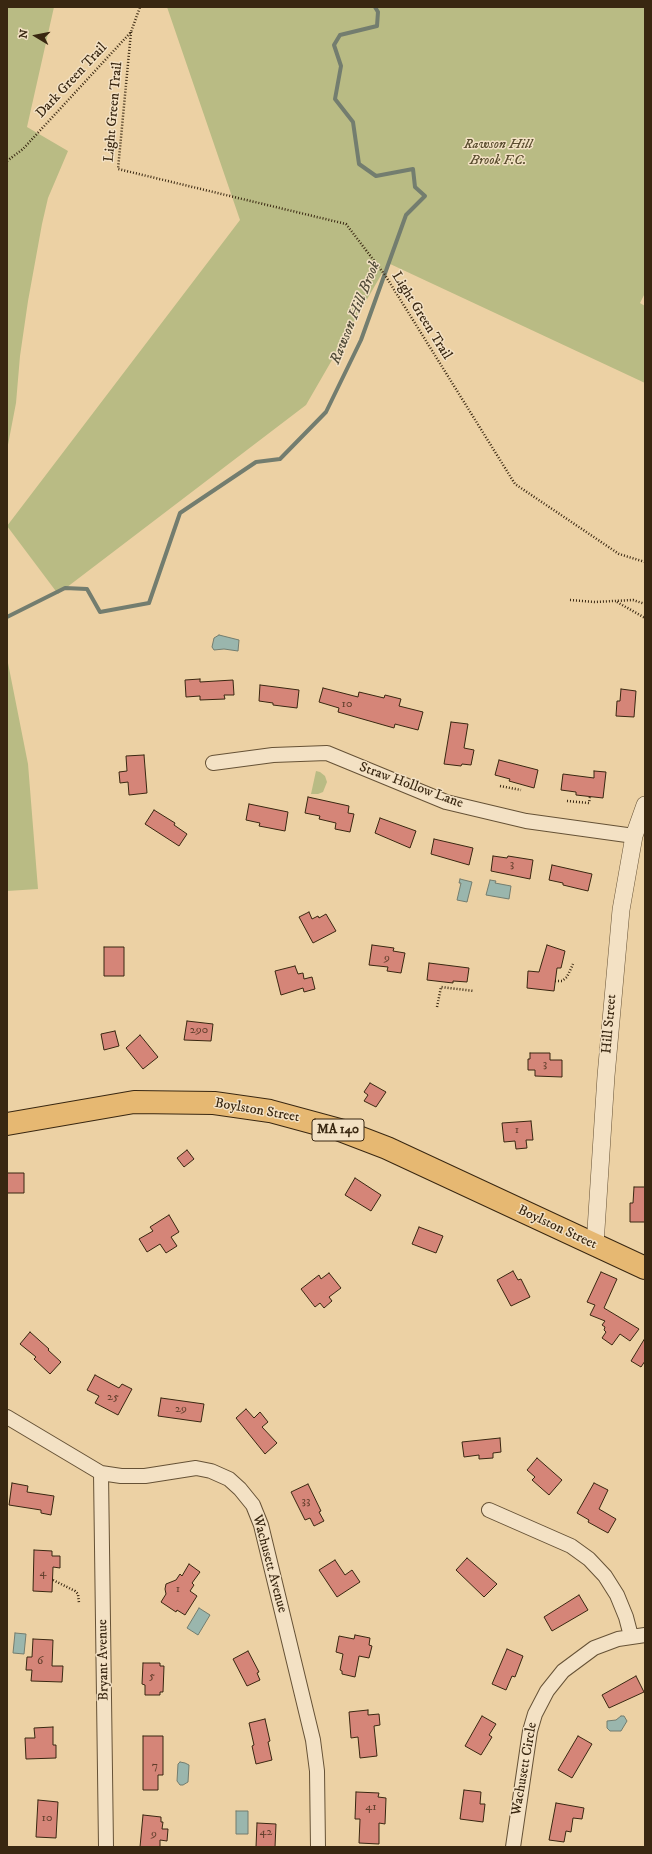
<!DOCTYPE html>
<html>
<head>
<meta charset="utf-8">
<style>
	body { margin:0 }
	#map { position:relative; width:652px; height:1854px; overflow:hidden; background:#ecd1a4; font-family:"IM FELL DW Pica",serif }
	canvas { display:block }
	.frame { position:absolute; inset:0; border:8px solid #392711; pointer-events:none }
	.north { position:absolute; left:16px; top:16px; width:40px; height:40px; -webkit-text-stroke:3px #f3e1c4; paint-order:stroke; rotate:280deg; font-size:11px; font-weight:700; line-height:16px; text-align:center; color:#392711 }
	.north::after { content:''; display:block; margin:auto; width:14px; height:18px; background:#392711; clip-path:polygon(50% 0,100% 100%,50% 72%,0 100%) }
</style>
</head>
<body>
<div id="map">
<canvas width="652" height="1854"></canvas>
<div class="frame"></div>
<div class="north">N</div>
</div>
<script>
const c = document.querySelector('canvas').getContext('2d');
c.lineJoin = 'round';
function paint(path, color) {
  c.fillStyle = color;
  c.fill(path, 'evenodd');
}
function shape(rows) {
  const path = new Path2D();
  for (const r of rows) {
    path.moveTo(r[0], r[1]);
    for (let i = 2; i < r.length; i += 2) path.lineTo(r[i], r[i + 1]);
  }
  return path;
}
function trace(path, color, width, dash) {
  c.strokeStyle = color;
  c.lineWidth = width;
  c.lineCap = dash ? 'butt' : 'round';
  c.setLineDash(dash || []);
  c.stroke(path);
}
function label(font, color, halo, rows, align = 'center') {
  c.font = font + ' "IM FELL DW Pica",serif';
  c.lineWidth = 3;
  c.setLineDash([]);
  c.textBaseline = 'middle';
  c.strokeStyle = halo;
  c.fillStyle = color;
  for (const [text, x, y, turn = 0] of rows) {
    c.save();
    c.translate(x, y);
    c.rotate((+turn || 0) * Math.PI / 180);
    c.textAlign = isNaN(turn) ? turn : align;
    if (halo) c.strokeText(text, 0, 0);
    c.fillText(text, 0, 0);
    c.restore();
  }
}
paint(shape([
	[7,7,54,7,27,127,68,151,48,198,42,224,28,301,20,356,16,403,7,450],
	[167,7,645,7,645,293,640,303,645,306,645,383,388,263,306,405,58,594,7,526,240,220],
	[7,658,28,764,38,889,7,891],
	[316,771,320,772,325,776,327,782,323,792,318,794,311,794]
]), '#b9bb84');
const water = shape([
	[219,635,239,640,238,651,224,649,214,650,212,647,214,638,219,635],
	[460,879,472,882,467,902,457,900,461,883,459,883,460,879],
	[490,880,496,881,495,883,511,886,509,899,486,895,490,880],
	[199,1608,210,1615,198,1635,187,1628,199,1608],
	[15,1633,26,1634,24,1654,13,1653,15,1633],
	[621,1716,624,1716,627,1721,621,1731,610,1731,607,1728,607,1721,616,1720,621,1716],
	[180,1762,185,1763,189,1765,188,1782,183,1785,180,1785,177,1781,178,1764,180,1762],
	[236,1811,248,1811,248,1834,236,1834,236,1811]
]);
paint(water, '#9ab6ad');
trace(water, '#737d6f', 1);
trace(shape([
	[7,617,65,588,87,589,100,612,149,603,180,513,256,462,280,459,326,412,361,340,406,215,425,196,415,187,413,169,376,176,359,164,353,122,335,99,341,66,334,45,340,35,377,26,378,12,375,7]
]), '#737d6f', 4);
const building = shape([
	[200,679,200,682,233,680,234,695,224,695,225,699,200,700,200,696,186,697,185,680,200,679],
	[260,685,299,690,297,708,273,705,273,703,259,701,260,685],
	[323,688,358,697,359,692,384,698,385,695,401,699,399,706,423,712,418,730,395,724,394,728,338,712,339,708,319,702,323,688],
	[621,689,636,691,634,717,616,716,617,701,620,701,621,689],
	[451,722,468,724,464,748,474,750,471,765,462,764,461,766,444,764,451,722],
	[144,755,147,793,129,795,128,782,120,783,119,772,127,771,126,756,144,755],
	[499,760,538,770,534,788,509,781,510,779,495,775,499,760],
	[594,771,606,772,603,798,576,795,576,792,561,790,563,774,594,778,594,771],
	[308,797,349,806,348,813,354,814,350,832,335,829,336,823,319,819,320,816,305,813,308,797],
	[249,804,288,812,285,831,259,826,260,823,246,820,249,804],
	[154,810,175,823,174,825,187,834,179,846,145,824,154,810],
	[380,818,416,831,410,848,375,833,380,818],
	[434,839,473,848,469,865,431,854,434,839],
	[493,856,507,858,508,856,533,860,530,879,491,871,493,856],
	[552,865,592,874,588,891,563,885,563,883,549,880,552,865],
	[309,912,312,919,318,916,319,918,326,914,336,931,313,943,299,917,309,912],
	[372,945,394,948,393,951,405,953,401,973,387,971,388,967,369,965,372,945],
	[547,945,565,951,561,968,557,968,554,991,527,988,528,971,539,972,547,945],
	[104,947,124,947,124,976,104,976,104,947],
	[429,963,469,968,467,982,453,981,453,983,427,980,429,963],
	[295,966,298,974,303,973,304,979,312,977,315,989,304,992,303,988,281,995,275,971,295,966],
	[187,1021,213,1024,211,1041,184,1040,187,1021],
	[115,1031,119,1046,104,1050,101,1034,115,1031],
	[140,1035,158,1057,143,1069,126,1048,140,1035],
	[530,1053,550,1053,550,1060,562,1060,562,1077,535,1076,535,1070,528,1070,528,1059,530,1059,530,1053],
	[370,1083,386,1092,376,1107,364,1101,368,1095,364,1092,370,1083],
	[531,1121,533,1140,526,1140,527,1148,516,1149,515,1141,504,1142,502,1123,531,1121],
	[187,1150,194,1159,184,1167,177,1158,187,1150],
	[7,1173,24,1173,24,1193,7,1193,7,1173],
	[355,1178,381,1195,371,1211,345,1195,355,1178],
	[634,1187,645,1187,645,1222,630,1222,630,1203,633,1203,634,1187],
	[169,1215,179,1232,171,1237,177,1246,166,1253,160,1244,147,1252,139,1239,153,1231,150,1227,169,1215],
	[419,1227,443,1236,436,1253,412,1244,419,1227],
	[513,1271,518,1280,521,1279,530,1297,511,1306,497,1280,513,1271],
	[601,1272,617,1279,604,1308,639,1329,630,1341,620,1334,612,1345,602,1338,606,1332,604,1330,605,1327,602,1325,605,1321,590,1315,595,1305,587,1302,601,1272],
	[329,1273,341,1288,329,1297,332,1301,324,1308,320,1303,315,1307,301,1289,319,1275,321,1279,329,1273],
	[30,1332,49,1349,48,1350,61,1362,50,1374,34,1359,36,1357,20,1344,30,1332],
	[645,1338,645,1361,641,1367,631,1361,645,1338],
	[95,1375,119,1388,122,1384,132,1389,118,1415,95,1403,99,1396,87,1390,95,1375],
	[161,1398,204,1404,201,1422,158,1416,161,1398],
	[246,1409,254,1418,260,1412,268,1422,262,1427,277,1443,265,1454,236,1418,246,1409],
	[500,1438,501,1452,493,1453,493,1458,479,1459,479,1455,464,1457,462,1442,500,1438],
	[537,1458,562,1480,549,1495,532,1480,535,1477,527,1470,537,1458],
	[12,1483,28,1486,27,1492,54,1496,51,1515,41,1513,41,1510,9,1505,12,1483],
	[594,1483,608,1490,599,1509,616,1519,608,1533,588,1522,589,1520,577,1513,594,1483],
	[308,1484,321,1511,319,1512,324,1521,314,1526,310,1518,305,1520,291,1492,308,1484],
	[34,1550,52,1551,52,1556,60,1556,60,1568,53,1567,52,1592,33,1591,34,1550],
	[467,1558,497,1584,484,1597,456,1570,467,1558],
	[335,1560,345,1575,352,1570,360,1582,337,1597,319,1570,335,1560],
	[189,1564,200,1572,192,1583,194,1585,190,1591,197,1596,185,1615,177,1610,176,1612,161,1602,166,1594,165,1589,166,1584,176,1580,180,1574,182,1576,189,1564],
	[579,1595,588,1610,552,1631,544,1617,579,1595],
	[355,1635,370,1638,369,1645,372,1646,369,1658,359,1656,355,1677,342,1674,342,1671,340,1670,343,1654,336,1652,339,1636,354,1639,355,1635],
	[33,1639,53,1640,52,1666,63,1666,62,1682,31,1681,32,1670,26,1670,27,1657,32,1657,33,1639],
	[507,1649,523,1656,515,1677,512,1676,506,1690,492,1684,507,1649],
	[248,1651,259,1672,257,1673,260,1680,247,1686,233,1659,248,1651],
	[143,1663,160,1663,160,1666,164,1666,163,1692,160,1692,160,1695,145,1695,145,1685,142,1684,143,1663],
	[636,1676,644,1692,609,1708,602,1695,636,1676],
	[368,1710,368,1715,379,1714,380,1725,374,1726,377,1756,360,1758,358,1737,351,1738,349,1712,368,1710],
	[482,1716,496,1724,489,1735,492,1737,481,1755,465,1746,482,1716],
	[265,1719,270,1741,268,1742,272,1760,256,1764,252,1746,254,1745,249,1723,265,1719],
	[53,1727,53,1745,56,1745,56,1758,26,1759,25,1738,35,1738,34,1728,53,1727],
	[143,1736,163,1736,163,1775,158,1775,158,1790,143,1790,143,1736],
	[578,1736,592,1744,572,1778,558,1770,578,1736],
	[464,1790,481,1792,480,1804,485,1804,483,1822,460,1819,464,1790],
	[356,1792,379,1793,378,1797,386,1798,385,1824,379,1823,379,1844,359,1843,360,1819,355,1819,356,1792],
	[38,1800,58,1802,56,1838,36,1837,38,1800],
	[556,1803,584,1808,582,1819,573,1818,571,1832,566,1831,564,1842,549,1840,556,1803],
	[143,1815,161,1817,161,1822,163,1822,162,1829,168,1829,167,1841,160,1840,160,1847,140,1847,143,1815],
	[257,1823,276,1824,275,1847,256,1847,257,1823]
]);
paint(building, '#d58578');
trace(building, '#392711', 1);
const minor = shape([
	[213,763,273,755,327,753,446,802,526,821,634,836],
	[7,1417,101,1473,121,1476,145,1476,196,1468,211,1471,229,1479,240,1489,253,1505,261,1525,313,1740,317,1771,318,1847],
	[101,1473,106,1847],
	[489,1510,571,1546,589,1559,605,1576,617,1595,626,1617,631,1636],
	[513,1847,530,1731,535,1714,547,1691,563,1671,594,1648,618,1639,645,1635]
]);
const tertiary = shape([
	[595,1245,606,1076,621,910,634,836,645,805]
]);
const primary = shape([
	[7,1124,134,1102,214,1103,270,1111,340,1130,387,1148,645,1268]
]);
trace(minor, '#665236', 16);
trace(tertiary, '#665236', 18);
trace(primary, '#392711', 24);
trace(shape([
	[131,32,118,169,346,224,385,275,515,484,619,554,645,562],
	[7,161,23,149,131,32,140,7],
	[570,600,595,602,633,600,645,604],
	[617,602,645,618],
	[500,786,521,790],
	[567,801,589,803,590,797],
	[555,981,562,981,567,977,573,964],
	[437,1007,441,987,474,991],
	[53,1580,75,1591,78,1594,79,1603]
]), '#392711', 2.5, [1, 2]);
trace(minor, '#f3e1c4', 14);
trace(tertiary, '#f3e1c4', 17);
trace(primary, '#e6b872', 22);
label('12px', '#603e2b', null, [
	["10",347,705],
	["3",512,865],
	["9",387,959],
	["290",199,1031],
	["3",545,1065],
	["1",517,1131],
	["25",113,1398],
	["29",181,1410],
	["33",306,1502],
	["4",43,1574],
	["1",178,1590],
	["6",40,1662],
	["5",152,1677],
	["7",155,1767],
	["41",371,1808],
	["10",47,1819],
	["42",266,1833],
	["9",154,1835]
]);
for (const [x, y, w] of [
	[338,1130,52]
]) {
  const box = new Path2D();
  box.roundRect(x - w / 2, y - 11, w, 22, 3);
  c.fillStyle = '#f3e1c4';
  c.fill(box);
  trace(box, '#392711', 1);
}
label('bold 13px', '#392711', null, [
	["MA 140",338,1130]
]);
label('14px', '#392711', '#f3e1c4', [
	["Dark Green Trail",72,81,-47],
	["Light Green Trail",114,112,-85],
	["Light Green Trail",421,316,58],
	["Straw Hollow Lane",411,786,20],
	["Hill Street",610,1024,-85],
	["Boylston Street",257,1111,10],
	["Boylston Street",557,1228,25],
	["Wachusett Avenue",269,1564,75],
	["Bryant Avenue",104,1660,-91],
	["Wachusett Circle",525,1769,-80]
]);
label('italic 14px', '#594c2e', '#f3e1c4', [
	["Rawson Hill",498,145],
	["Brook F.C.",498,161]
]);
label('italic 15px', '#514b38', '#f3e1c4', [
	["Rawson Hill Brook",356,313,-68]
]);
</script>
</body>
</html>
